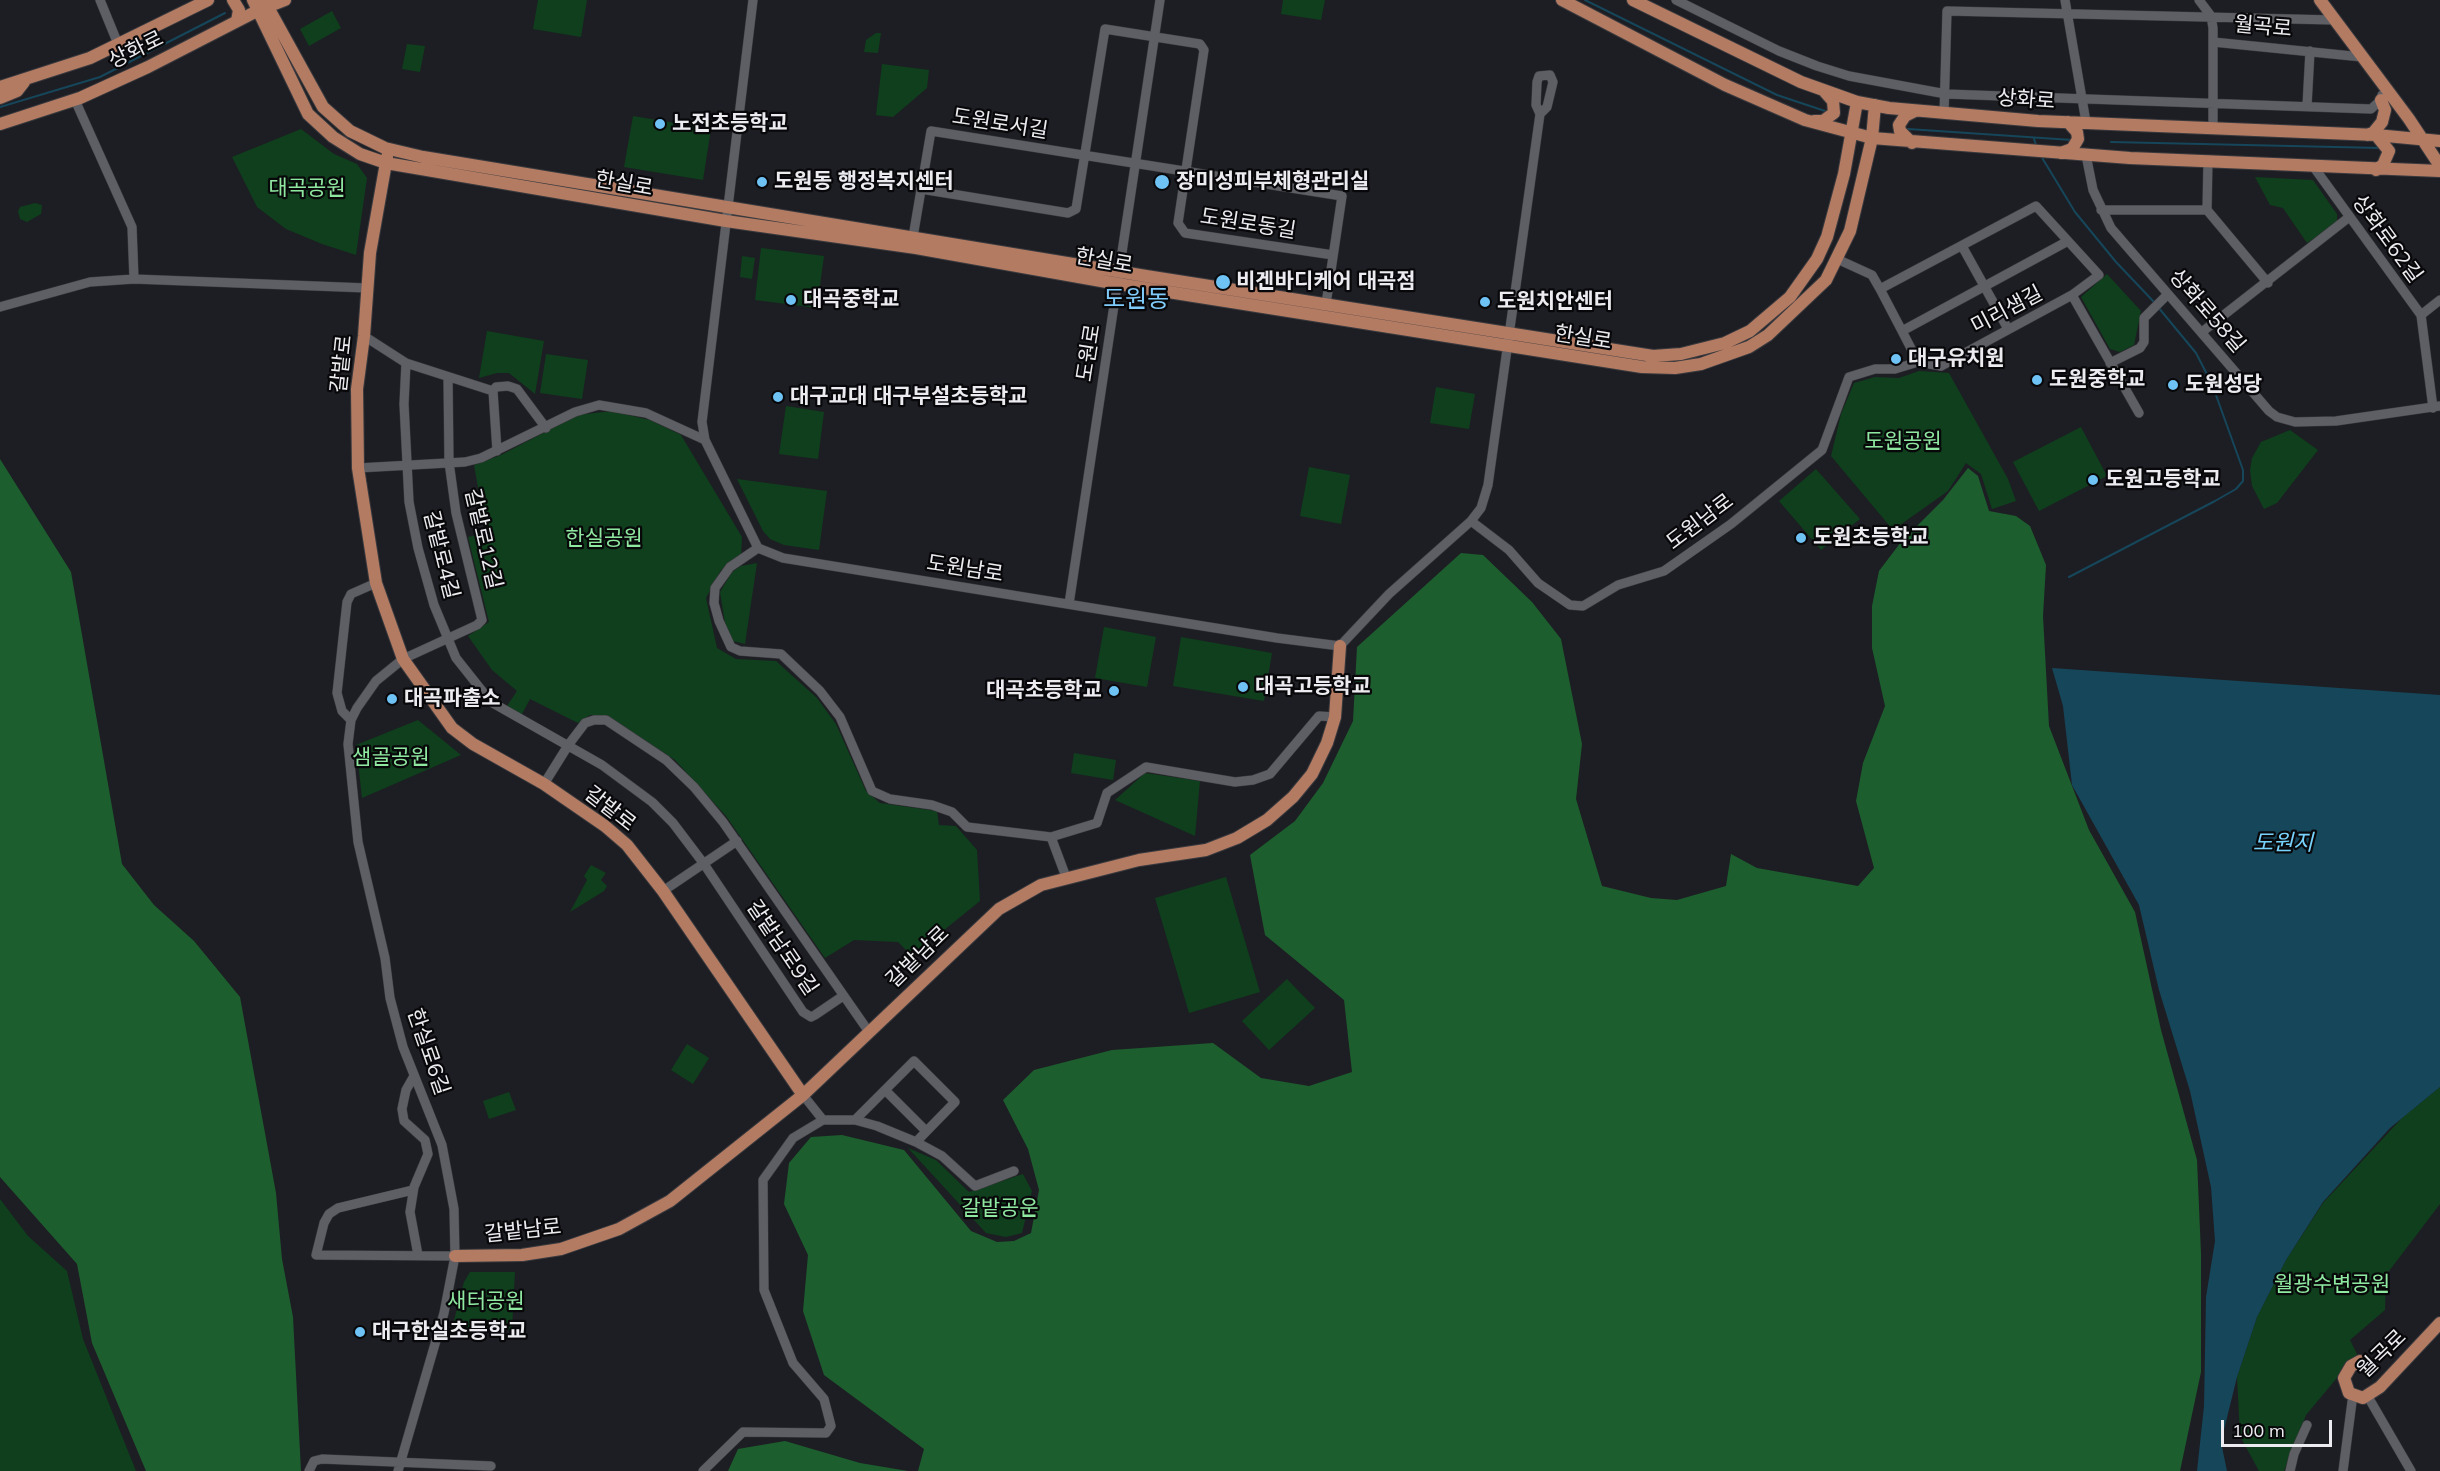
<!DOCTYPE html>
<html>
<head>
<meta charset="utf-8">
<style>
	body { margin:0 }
	#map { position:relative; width:2440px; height:1471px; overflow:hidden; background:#1d1e23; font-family:Mulish,sans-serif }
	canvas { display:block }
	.scale { position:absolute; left:2221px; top:1420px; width:111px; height:27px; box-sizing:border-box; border:3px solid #ececf0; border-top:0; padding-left:8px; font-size:18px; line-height:21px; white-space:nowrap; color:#ececf0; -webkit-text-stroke:4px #08080a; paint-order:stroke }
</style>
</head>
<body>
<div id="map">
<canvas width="2440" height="1471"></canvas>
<div class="scale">100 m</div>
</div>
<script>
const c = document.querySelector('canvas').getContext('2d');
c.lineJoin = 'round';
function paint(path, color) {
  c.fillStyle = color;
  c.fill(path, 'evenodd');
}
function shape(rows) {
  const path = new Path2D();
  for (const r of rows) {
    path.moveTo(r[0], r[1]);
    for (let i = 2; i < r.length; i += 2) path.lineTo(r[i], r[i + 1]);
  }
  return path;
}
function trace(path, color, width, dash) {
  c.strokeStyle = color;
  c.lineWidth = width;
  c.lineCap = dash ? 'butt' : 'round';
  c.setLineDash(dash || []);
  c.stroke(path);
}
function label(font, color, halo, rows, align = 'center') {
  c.font = font + ' Mulish,"Noto Sans KR",sans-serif';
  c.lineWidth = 4.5;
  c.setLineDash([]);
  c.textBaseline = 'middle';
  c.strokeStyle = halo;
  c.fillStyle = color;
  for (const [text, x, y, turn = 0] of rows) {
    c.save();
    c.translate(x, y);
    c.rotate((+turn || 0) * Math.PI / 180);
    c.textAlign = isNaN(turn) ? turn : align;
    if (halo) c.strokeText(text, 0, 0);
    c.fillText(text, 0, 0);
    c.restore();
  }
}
paint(shape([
	[538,0,587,0,581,37,533,29],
	[1283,0,1325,0,1321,20,1281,14],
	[332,11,341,28,309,46,300,29],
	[876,33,881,33,878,53,864,52,866,40],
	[407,44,425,46,420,72,402,69],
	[882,64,929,70,927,88,893,117,876,115],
	[633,116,711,129,703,180,624,167],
	[301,129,334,154,357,164,367,178,356,255,322,244,286,229,257,207,232,157],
	[2255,177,2313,180,2337,214,2337,223,2307,243,2283,208,2270,205],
	[35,203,42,205,41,214,27,222,20,219,18,211,20,207],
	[761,248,824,256,817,308,755,300],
	[742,256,755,258,752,279,740,277],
	[2107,274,2141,311,2134,345,2120,352,2110,349,2081,297],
	[487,331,544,341,535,394,509,373,497,373,479,378],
	[546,354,588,360,582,399,540,393],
	[1919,371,1949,373,2008,479,2016,501,1992,509,1981,474,1966,463,1948,491,1893,530,1831,456,1841,414,1854,383,1875,377,1899,378],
	[1436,387,1475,394,1469,429,1430,423],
	[786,406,824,412,818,459,779,454],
	[611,411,650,420,681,435,742,537,741,558,721,570,706,598,717,648,736,659,776,661,817,698,836,724,866,791,880,803,937,811,939,825,956,826,977,850,980,901,912,956,898,942,854,940,825,958,726,816,675,760,606,715,590,715,578,723,530,699,521,716,507,706,517,691,492,670,468,636,489,622,468,537,486,533,474,465,501,455,578,415],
	[2081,427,2107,476,2039,511,2013,462],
	[2290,430,2318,450,2277,503,2264,509,2252,486,2250,470,2252,458,2261,442],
	[1309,467,1350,475,1341,524,1300,516],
	[1816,469,1860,519,1821,550,1779,501],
	[737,479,827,491,819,550,784,545,770,539,763,531],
	[757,563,745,644,733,641,725,623,720,592,732,572,741,566],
	[1104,627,1156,637,1147,687,1095,678],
	[1181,637,1272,653,1264,701,1173,686],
	[418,720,461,755,362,798,356,745],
	[1074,753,1116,760,1113,780,1071,773],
	[1145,773,1200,781,1195,836,1115,800],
	[591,865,606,873,601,880,607,886,604,891,570,912,587,880,584,876],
	[1226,877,1260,992,1189,1013,1155,898],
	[1287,979,1315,1008,1269,1050,1242,1021],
	[687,1044,709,1058,693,1084,671,1070],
	[2440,1087,2440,1204,2386,1275,2385,1310,2350,1340,2357,1354,2306,1415,2284,1471,2259,1471,2240,1436,2237,1377,2257,1317,2286,1260,2323,1203,2402,1118],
	[509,1092,516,1110,489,1119,483,1101],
	[908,1148,936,1160,969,1192,1023,1174,1032,1191,1022,1233,1006,1237,986,1233],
	[0,1199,28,1236,67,1271,83,1339,136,1471,0,1471],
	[470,1272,515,1272,512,1330,452,1328,464,1282]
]), '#0f3f1c');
paint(shape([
	[0,459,71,572,122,864,154,905,194,941,240,997,276,1193,282,1259,293,1317,301,1471,146,1471,92,1343,77,1264,0,1177],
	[1968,468,1978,476,1989,511,2016,516,2030,526,2046,565,2043,616,2049,726,2089,830,2135,912,2161,1030,2197,1160,2201,1254,2201,1372,2180,1471,918,1471,924,1449,824,1375,803,1311,808,1255,784,1204,789,1163,811,1137,842,1135,904,1150,971,1231,997,1242,1014,1241,1031,1233,1039,1190,1028,1149,1003,1100,1034,1070,1112,1050,1213,1043,1261,1078,1309,1086,1352,1072,1344,1000,1265,935,1250,855,1295,821,1323,783,1353,721,1357,647,1461,553,1483,555,1532,602,1561,639,1582,744,1576,799,1602,886,1651,898,1677,900,1726,886,1731,854,1757,868,1858,886,1874,868,1856,801,1863,763,1885,706,1872,648,1872,606,1879,571,1901,542,1943,500],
	[785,1441,860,1463,908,1471,728,1471,738,1449]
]), '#1d5e2e');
paint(shape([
	[2052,668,2440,695,2440,1087,2390,1128,2323,1202,2286,1260,2257,1317,2237,1377,2221,1442,2227,1471,2197,1471,2204,1406,2206,1297,2215,1241,2211,1187,2190,1091,2159,990,2139,905,2072,785,2063,706]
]), '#16465a');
trace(shape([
	[1585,0,1777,95,1828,112],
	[0,107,100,77,225,13],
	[1908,129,2072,140],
	[2034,139,2036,145],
	[2111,142,2381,148],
	[2041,156,2075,212,2116,262,2154,302],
	[2069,577,2215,501,2236,489,2243,481,2243,470,2212,384,2196,353,2158,307]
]), '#16465a', 2);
const minor = shape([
	[100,0,118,44],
	[753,0,702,422,705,440,758,548,783,558,1277,638,1340,646,1389,594,1471,521,1481,508,1488,485,1540,114,1536,105,1537,82,1539,76,1550,75,1553,82,1547,107,1540,114],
	[1676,0,1779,51,1817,66,1849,76,1946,94,2371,109,2381,100,2382,95],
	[2065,0,2086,122],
	[2199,0,2211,16,2213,28,2213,128],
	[2213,42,2362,57],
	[75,100,132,227,134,279],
	[2307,106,2310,51],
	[1944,114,1947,11,2334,20],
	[2086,155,2093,190,2111,228,2269,411,2277,417,2295,422,2336,421,2440,406],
	[2208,160,2207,210,2268,283],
	[2313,166,2421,315,2433,408],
	[921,189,1068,213,1076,209,1105,29,1200,44,1204,50,1178,223,1185,233,1333,255],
	[2101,210,2207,210],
	[913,237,931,131,1342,196,1326,304],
	[1962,246,2008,329],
	[1837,259,1872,275,1880,289,2036,206,2068,241,2099,275,2072,295,1941,366,1918,362,1902,331,2068,241],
	[1880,289,1902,331],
	[2072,295,2139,413],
	[0,307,90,282,134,279,367,288],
	[2421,315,2440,300],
	[2202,332,2348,218],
	[364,336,406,363,404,404,409,502,418,548,434,605,456,658,491,702,602,765,652,802,673,823,704,864,803,1012,811,1017,815,1015,843,996],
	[406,363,493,391,496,387,508,386,517,389,546,428],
	[2110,363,2140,348,2144,342,2144,318,2168,294],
	[493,391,497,451],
	[358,468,465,462,481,458,575,412,599,405,646,413,705,440],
	[1471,521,1509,550,1538,583,1570,605,1583,606,1618,585,1664,571,1731,524,1822,450,1849,377,1875,369,1895,369,1918,362],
	[758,548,730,567,715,588,714,603,719,621,731,647,740,651,781,654,820,691,840,717,872,791,890,799,932,805,952,812,967,827,1051,837,1097,823,1107,793,1146,767,1235,782,1253,780,1270,774,1319,716,1335,717],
	[1069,604,1160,0],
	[351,720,342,711,337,693,347,602,351,594,376,583],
	[544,784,569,744,585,723,594,720,606,720,666,760,694,787,723,822,869,1032],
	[1051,837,1066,877],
	[663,891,737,841],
	[414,1076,406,1090,402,1109,404,1121,425,1140,428,1154,414,1187,410,1212,418,1255],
	[885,1090,926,1131],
	[803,1095,823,1120,855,1120,877,1126,916,1142,942,1156,975,1186,1014,1171],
	[855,1120,914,1061,955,1102,916,1142],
	[413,1190,338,1208,329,1214,324,1223,316,1255,455,1256],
	[2367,1395,2411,1471],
	[309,1471,314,1461,322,1459,491,1466],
	[398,1471,444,1313,455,1256,454,1209,442,1145,403,1047,390,998,385,958,358,842,348,744,351,720,357,708,376,681,403,659,477,625,482,620,456,513,449,462,448,377],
	[703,1471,743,1432,826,1433,831,1426,824,1399,793,1363,764,1290,763,1180,793,1138,823,1120],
	[2290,1471,2294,1454,2307,1425],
	[2343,1471,2353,1394]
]);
const major = shape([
	[233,0,239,10,237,21],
	[253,0,308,114,333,137,360,154,386,163,726,221,916,248,1118,284,1642,367,1675,368,1701,364,1749,347,1768,335,1826,280,1850,231,1872,138,1875,105],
	[264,0,323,107,350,131,385,148,423,157,1146,276,1653,356,1681,354,1725,343,1750,331,1790,297,1817,259,1827,237,1844,174,1857,102],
	[1562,0,1725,85,1805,120,1872,138,2130,158,2440,171],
	[1633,0,1801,82,1857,102,1889,108,2038,121,2376,135,2440,141],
	[2320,0,2409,119,2440,166],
	[0,87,90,58,208,0],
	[0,98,17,91,24,82],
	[1814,121,1823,121,1834,113,1833,101,1825,92],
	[0,124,80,98,148,67,257,11,285,0],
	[2367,135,2373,133,2382,122,2385,110,2381,100],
	[1912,143,1900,131,1899,125,1905,116,1915,111],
	[2061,153,2072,149,2078,139,2077,132,2068,122],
	[387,157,370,253,364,336,357,389,358,468,376,583,403,659,452,728,473,744,544,784,605,826,627,845,663,891,803,1095],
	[2376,170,2383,165,2389,151,2376,135],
	[455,1256,522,1255,561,1249,619,1229,670,1201,803,1095,999,909,1041,885,1139,860,1206,850,1237,838,1267,820,1293,797,1312,774,1327,743,1335,717,1340,646],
	[2360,1361,2351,1366,2344,1378,2349,1393,2363,1398,2380,1387,2440,1323]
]);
trace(minor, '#3a3a3e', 10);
trace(major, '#3a3a3e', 14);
trace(minor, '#5e5f65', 9);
trace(major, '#b47b63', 12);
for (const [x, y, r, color] of [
	[660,124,6,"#6fc2f4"],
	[762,182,6,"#6fc2f4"],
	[1162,182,8,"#6fc2f4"],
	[1223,282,8,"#6fc2f4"],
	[791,300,6,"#6fc2f4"],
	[1485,302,6,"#6fc2f4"],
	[1896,359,6,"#6fc2f4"],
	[2037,380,6,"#6fc2f4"],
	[2173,385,6,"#6fc2f4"],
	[778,397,6,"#6fc2f4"],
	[2093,480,6,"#6fc2f4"],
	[1801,538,6,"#6fc2f4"],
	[1243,687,6,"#6fc2f4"],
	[1114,691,6,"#6fc2f4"],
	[392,699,6,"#6fc2f4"],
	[360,1332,6,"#6fc2f4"]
]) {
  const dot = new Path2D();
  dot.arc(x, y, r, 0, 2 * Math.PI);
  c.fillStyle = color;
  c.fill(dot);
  trace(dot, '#08080a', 2);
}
label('21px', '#ececf0', '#08080a', [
	["월곡로",2263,27,5],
	["상화로",136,50,-26],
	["상화로",2026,100,4],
	["도원로서길",1000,124,9],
	["한실로",624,184,10],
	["도원로동길",1248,224,9],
	["상화로62길",2387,239,54],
	["한실로",1104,261,10],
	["미리샘길",2007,310,-28],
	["상화로58길",2207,311,49],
	["한실로",1583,338,9],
	["도원로",1089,353,-81],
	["갈밭로",342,364,-84],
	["도원남로",1700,522,-37],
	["갈밭로12길",483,539,77],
	["갈밭로4길",441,555,76],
	["도원남로",965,569,9],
	["갈밭로",610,809,38],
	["갈밭남로9길",782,948,56],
	["갈밭남로",918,957,-44],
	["한실로6길",428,1052,71],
	["갈밭남로",523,1231,-6],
	["월곡로",2382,1354,-44]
]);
label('bold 21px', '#ececf0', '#08080a', [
	["노전초등학교",672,124],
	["도원동 행정복지센터",774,182],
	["장미성피부체형관리실",1176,182],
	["비겐바디케어 대곡점",1236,282],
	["대곡중학교",803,300],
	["도원치안센터",1497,302],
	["대구유치원",1908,359],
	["도원중학교",2049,380],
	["도원성당",2185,385],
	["대구교대 대구부설초등학교",790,397],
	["도원고등학교",2105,480],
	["도원초등학교",1813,538],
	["대곡고등학교",1255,687],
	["대곡초등학교",1102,691,"right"],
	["대곡파출소",404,699],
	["대구한실초등학교",372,1332]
], 'left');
label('21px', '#8fe8a0', '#08080a', [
	["대곡공원",307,189],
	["도원공원",1903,442],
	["한실공원",604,539],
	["샘골공원",391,758],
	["갈밭공운",1000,1209],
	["월광수변공원",2332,1285],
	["새터공원",486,1302]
]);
label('italic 22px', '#77d2fc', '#08080a', [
	["도원지",2283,843]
]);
label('24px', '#7fcbfa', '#08080a', [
	["도원동",1136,300]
]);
</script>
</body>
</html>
